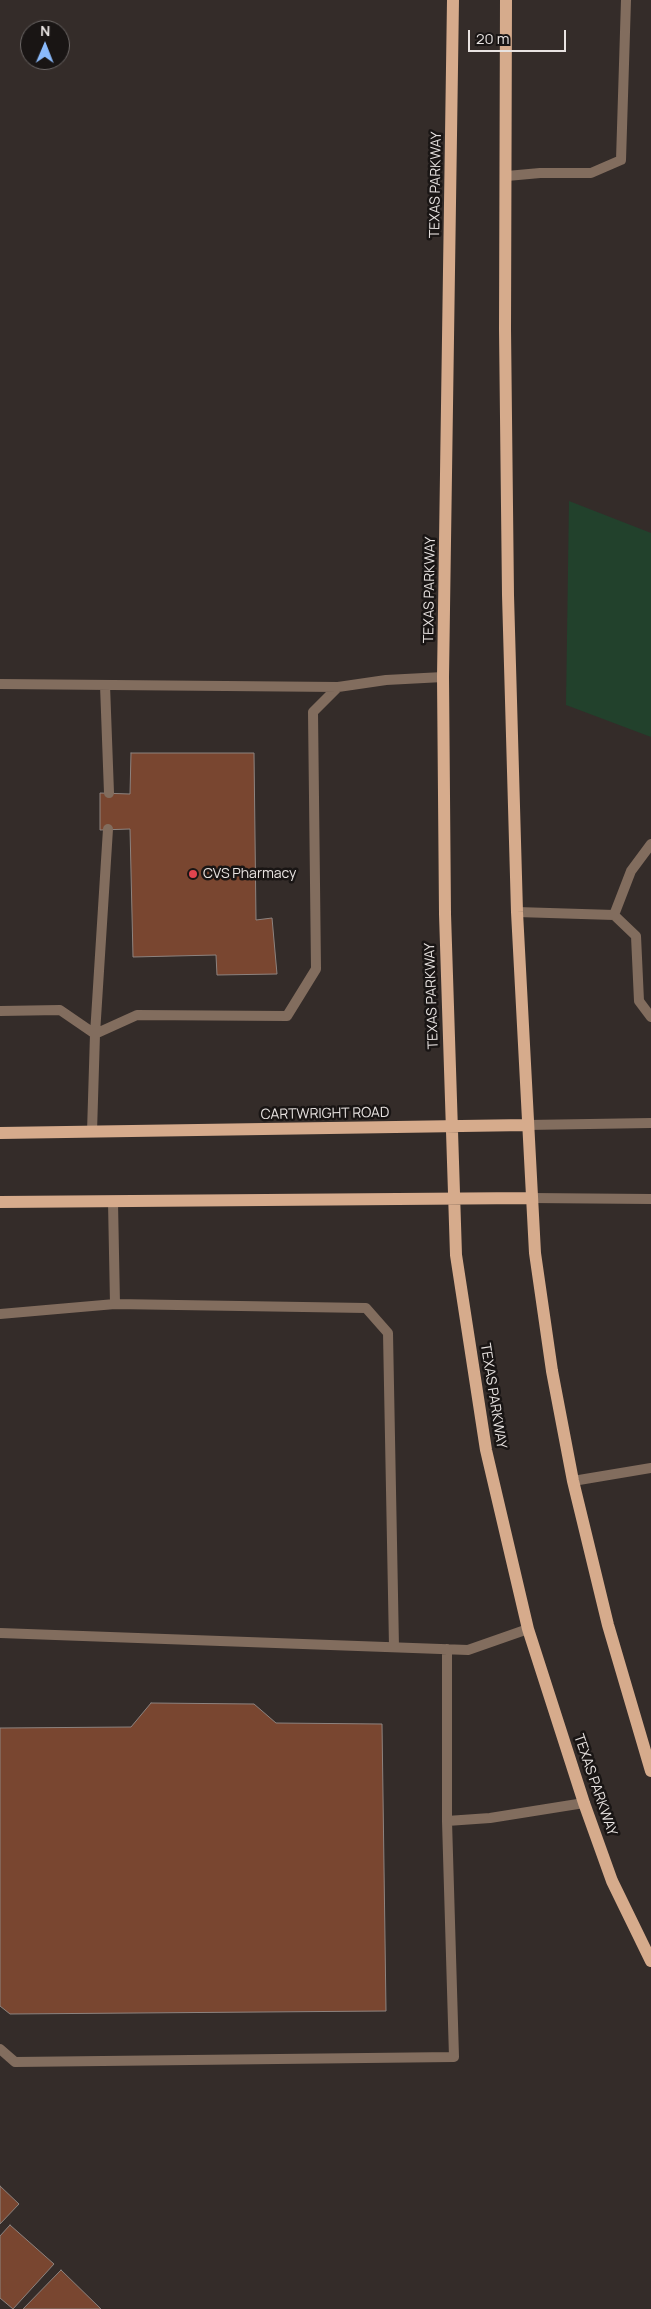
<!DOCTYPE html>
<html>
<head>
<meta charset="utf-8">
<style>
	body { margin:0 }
	#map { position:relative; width:651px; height:2309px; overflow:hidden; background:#342c29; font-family:Manrope,sans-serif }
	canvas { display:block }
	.north { position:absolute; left:20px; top:20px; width:50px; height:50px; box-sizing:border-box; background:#191514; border:1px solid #6c6766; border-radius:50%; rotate:1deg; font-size:14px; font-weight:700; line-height:20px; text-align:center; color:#e8e3e1 }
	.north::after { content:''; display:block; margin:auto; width:18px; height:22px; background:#8abafc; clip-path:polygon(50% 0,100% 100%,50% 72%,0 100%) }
	.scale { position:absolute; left:468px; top:30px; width:98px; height:22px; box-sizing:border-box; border:2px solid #e8e3e1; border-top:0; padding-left:6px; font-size:15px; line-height:18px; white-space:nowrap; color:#e8e3e1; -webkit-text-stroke:4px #191514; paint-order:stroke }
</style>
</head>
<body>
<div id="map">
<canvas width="651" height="2309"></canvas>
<div class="north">N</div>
<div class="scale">20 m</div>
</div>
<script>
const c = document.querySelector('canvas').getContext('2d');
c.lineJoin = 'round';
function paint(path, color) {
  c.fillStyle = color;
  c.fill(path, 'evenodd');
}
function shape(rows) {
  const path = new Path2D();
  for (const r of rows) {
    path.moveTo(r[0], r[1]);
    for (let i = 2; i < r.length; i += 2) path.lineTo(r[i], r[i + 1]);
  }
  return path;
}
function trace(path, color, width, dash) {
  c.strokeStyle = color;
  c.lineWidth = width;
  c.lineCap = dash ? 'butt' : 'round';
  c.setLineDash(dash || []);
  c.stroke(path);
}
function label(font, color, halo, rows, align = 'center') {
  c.font = font + ' Manrope,sans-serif';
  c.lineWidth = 5;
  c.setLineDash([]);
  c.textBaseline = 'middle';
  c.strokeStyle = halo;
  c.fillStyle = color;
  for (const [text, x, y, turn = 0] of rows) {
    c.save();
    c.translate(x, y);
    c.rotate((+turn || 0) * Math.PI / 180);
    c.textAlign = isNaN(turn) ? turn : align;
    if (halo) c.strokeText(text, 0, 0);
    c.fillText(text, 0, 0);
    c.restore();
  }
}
paint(shape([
	[569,501,651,533,651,737,566,705]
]), '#22412c');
const building = shape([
	[131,753,254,753,256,920,272,918,277,974,217,975,216,955,133,957,130,829,100,830,100,793,130,794,131,753],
	[151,1703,254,1704,276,1723,382,1724,386,2011,10,2014,0,2006,0,1728,131,1727,151,1703],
	[0,2186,19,2204,0,2224,0,2186],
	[10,2225,54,2264,13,2309,0,2298,0,2236,10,2225],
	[61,2270,101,2309,23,2309,61,2270]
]);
paint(building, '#794630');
trace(building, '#8d837f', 1);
trace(shape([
	[507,176,540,173,591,173,621,160,626,0],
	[0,684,338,687],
	[105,685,109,793],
	[517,912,614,915,636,936,639,1001,651,1017],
	[614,915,631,871,651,844],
	[0,1011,60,1010,95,1034],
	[95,1034,108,829],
	[92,1132,95,1034,137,1015,287,1016,316,969,313,712,338,687,386,680,443,677],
	[113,1202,115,1304],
	[0,1314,115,1304,366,1308,388,1333,394,1647],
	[573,1481,651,1468],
	[0,1633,468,1650,528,1629],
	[447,1649,447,1821,490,1818,584,1803],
	[0,2049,15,2062,454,2057,447,1821]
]), '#826d5e', 10);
trace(shape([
	[527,1125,651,1123],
	[530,1198,651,1199]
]), '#826d5e', 10);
trace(shape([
	[453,0,443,677,445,914,456,1255,486,1450,528,1629,584,1803,612,1881,651,1961],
	[506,0,505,329,508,595,517,912,535,1253,552,1371,573,1481,608,1625,651,1771],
	[0,1133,527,1125],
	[0,1202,530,1198]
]), '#d6ab8c', 12);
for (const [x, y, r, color] of [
	[193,874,5,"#e0444e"]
]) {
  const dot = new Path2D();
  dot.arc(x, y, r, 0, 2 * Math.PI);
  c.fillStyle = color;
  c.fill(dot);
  trace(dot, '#191514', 2);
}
label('14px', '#e8e3e1', '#191514', [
	["TEXAS PARKWAY",436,185,-89],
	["TEXAS PARKWAY",430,590,-89],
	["TEXAS PARKWAY",432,996,-92],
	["CARTWRIGHT ROAD",325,1114,-1],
	["TEXAS PARKWAY",493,1396,81],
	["TEXAS PARKWAY",595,1785,71]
]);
label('14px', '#e8e3e1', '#191514', [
	["CVS Pharmacy",203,874]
], 'left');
</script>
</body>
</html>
